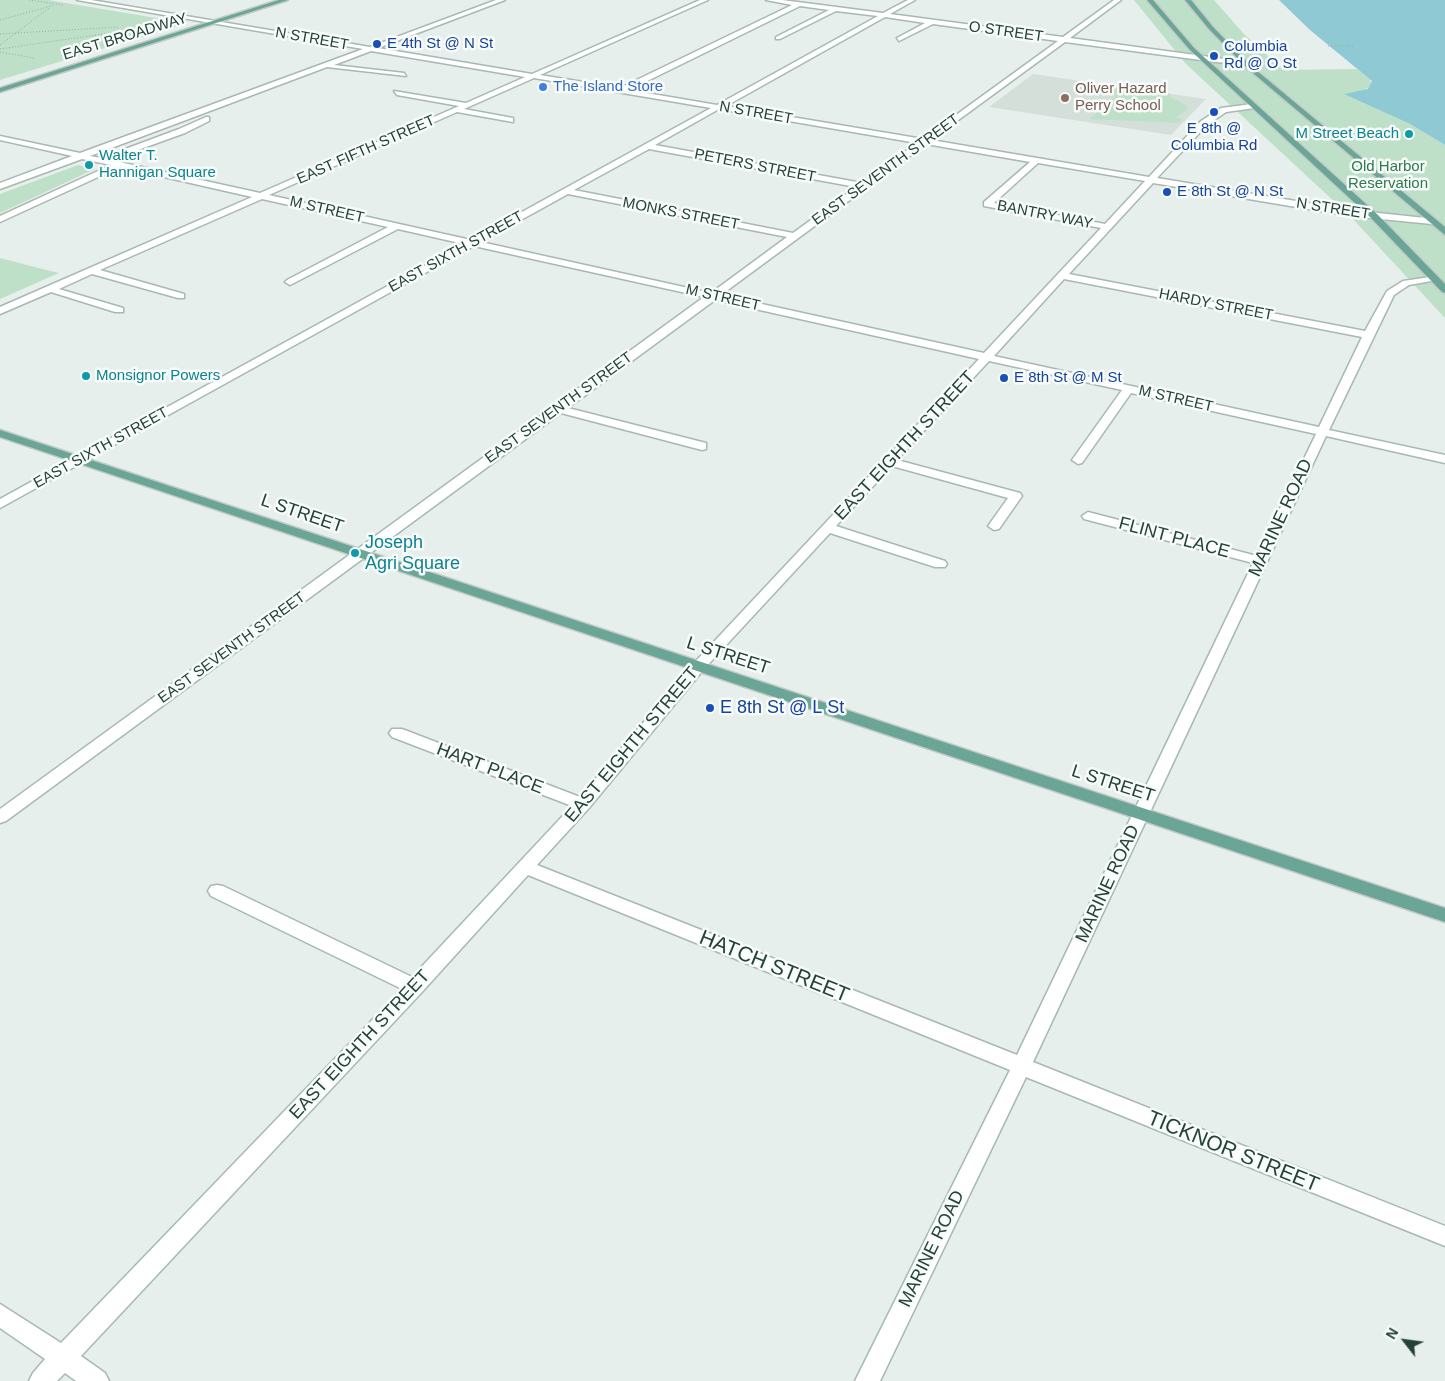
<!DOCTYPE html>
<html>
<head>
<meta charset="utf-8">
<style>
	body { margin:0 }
	#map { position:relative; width:1445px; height:1381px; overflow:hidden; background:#e6efeb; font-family:Arial,sans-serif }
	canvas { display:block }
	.north { position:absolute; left:1380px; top:1316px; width:50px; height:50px; -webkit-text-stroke:4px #f7fbf9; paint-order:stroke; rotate:300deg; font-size:14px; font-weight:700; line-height:20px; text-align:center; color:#24423a }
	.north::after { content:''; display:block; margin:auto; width:18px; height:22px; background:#24423a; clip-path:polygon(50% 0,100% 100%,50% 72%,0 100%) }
</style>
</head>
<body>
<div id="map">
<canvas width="1445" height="1381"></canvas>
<div class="north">N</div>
</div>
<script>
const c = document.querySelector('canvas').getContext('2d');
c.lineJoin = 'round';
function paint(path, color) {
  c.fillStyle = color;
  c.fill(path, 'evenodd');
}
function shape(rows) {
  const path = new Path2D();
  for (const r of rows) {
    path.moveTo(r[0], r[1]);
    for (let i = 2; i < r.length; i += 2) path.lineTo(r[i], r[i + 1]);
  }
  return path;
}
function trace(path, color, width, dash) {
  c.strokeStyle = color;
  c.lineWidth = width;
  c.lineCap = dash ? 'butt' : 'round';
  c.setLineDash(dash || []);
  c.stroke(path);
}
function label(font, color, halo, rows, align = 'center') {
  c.font = font + ' Arial,sans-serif';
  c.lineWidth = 5;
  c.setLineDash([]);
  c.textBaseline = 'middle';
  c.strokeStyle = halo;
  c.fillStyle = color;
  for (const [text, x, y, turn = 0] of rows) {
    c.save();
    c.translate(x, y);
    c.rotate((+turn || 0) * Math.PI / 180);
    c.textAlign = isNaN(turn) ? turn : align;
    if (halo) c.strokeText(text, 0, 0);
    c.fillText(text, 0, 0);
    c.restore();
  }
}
paint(shape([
	[1033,74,1206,99,1171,135,989,107]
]), '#d4dfda');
paint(shape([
	[0,0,48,0,180,22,180,25,0,80],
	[1134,0,1214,0,1243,33,1283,70,1357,69,1370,79,1372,86,1362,91,1345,94,1410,124,1445,145,1445,318,1350,216,1186,64],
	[1083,82,1171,94,1169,96,1187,106,1187,110,1176,117,1183,119,1179,123,1090,119,1117,95,1075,89],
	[78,165,95,169,0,213,0,194],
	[0,258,27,265,59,273,0,299]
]), '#bfe0c8');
paint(shape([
	[1279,0,1445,0,1445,145,1410,124,1344,94,1368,89,1372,81,1310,30]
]), '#8ec9d4');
const minor = shape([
	[77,0,91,0,370,47,496,0,505,0,378,48,532,74,700,0,708,0,540,75,620,88,792,5,766,0,782,0,883,13,908,0,915,0,890,14,1063,37,1114,0,1121,0,1070,38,1247,62,1244,64,1216,62,1065,42,931,140,1149,177,1201,121,1221,108,1252,104,1255,104,1255,108,1226,112,1207,125,1157,178,1350,210,1435,219,1435,223,1432,224,1350,216,1153,183,1069,274,1365,331,1387,291,1403,281,1437,276,1437,280,1409,285,1394,295,1329,430,1445,455,1445,463,1326,436,1033,1062,1445,1226,1445,1246,1026,1077,880,1381,855,1381,1010,1070,528,875,422,992,81,1356,105,1373,109,1381,76,1381,65,1373,57,1381,29,1381,33,1373,45,1359,0,1328,0,1304,61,1343,402,989,211,896,208,891,211,886,217,885,223,886,412,977,572,806,392,737,389,733,392,729,402,729,580,797,694,663,979,359,715,300,568,408,706,443,706,449,702,450,561,413,6,821,0,823,0,809,704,297,474,246,0,508,0,499,464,244,398,229,290,285,285,282,287,280,388,227,262,199,100,270,184,294,184,298,178,298,92,274,59,289,123,308,123,312,115,312,51,292,0,314,0,307,252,197,120,167,0,222,0,216,111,165,82,159,0,189,0,183,72,156,0,140,0,136,80,153,363,49,77,0],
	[800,6,829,10,776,37,776,39,780,39,836,11,878,16,717,105,629,90,800,6],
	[885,17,925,23,897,38,899,41,933,24,1058,41,923,139,726,106,885,17],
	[371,51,525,77,466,103,394,91,397,95,459,106,260,193,110,160,185,133,209,121,209,117,206,117,179,129,101,158,90,156,327,67,406,76,404,73,334,65,371,51],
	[534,78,711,108,471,240,269,195,457,112,513,122,513,118,464,109,534,78],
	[719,109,917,143,862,183,655,145,719,109],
	[926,144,1030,162,984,202,984,206,1101,228,984,353,721,295,926,144],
	[649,149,856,187,793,233,574,190,649,149],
	[1038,163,1145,181,1105,224,994,203,1038,163],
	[568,194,787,237,711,293,481,242,568,194],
	[1064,279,1362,337,1319,427,994,356,1064,279],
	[989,361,1122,390,1072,460,1078,464,1082,463,1131,393,1316,434,1257,556,1088,512,1082,516,1084,519,1253,563,1017,1055,537,865,589,808,704,669,830,533,935,567,945,567,947,564,945,561,836,526,892,466,1008,498,988,526,994,530,999,529,1022,496,1020,493,897,460,989,361]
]);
const major = shape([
	[279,0,288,0,0,92,0,88,279,0],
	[1147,0,1153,0,1194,48,1377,214,1445,284,1445,293,1442,292,1371,218,1190,50,1147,0],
	[1185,0,1191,0,1213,27,1251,66,1445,227,1445,235,1247,68,1209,29,1185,0],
	[0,430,1445,908,1445,922,0,437,0,430]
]);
trace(minor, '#a8b8b2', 3);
trace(major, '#c2cac8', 3);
trace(shape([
	[29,0,63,5],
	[0,20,55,5],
	[0,34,119,27],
	[0,45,49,8],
	[1328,46,1354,46],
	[0,49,110,33],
	[0,52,34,58]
]), '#86b3a5', 1, [1, 2]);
paint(minor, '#fff');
paint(major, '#6aa596');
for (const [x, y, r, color] of [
	[377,44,5,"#1a4fb4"],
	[1214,56,5,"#1a4fb4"],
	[543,87,5,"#3f7fe0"],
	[1065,98,5,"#8d6e63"],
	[1214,112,5,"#1a4fb4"],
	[1409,134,5,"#0f9aa8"],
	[89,165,5,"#0f9aa8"],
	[1167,192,5,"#1a4fb4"],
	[86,376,5,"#0f9aa8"],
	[1004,378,5,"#1a4fb4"],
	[355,553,5,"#0f9aa8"],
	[710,708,5,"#1a4fb4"]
]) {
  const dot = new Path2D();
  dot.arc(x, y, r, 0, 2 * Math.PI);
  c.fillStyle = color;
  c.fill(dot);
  trace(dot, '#f7fbf9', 2);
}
label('15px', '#24423a', '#f7fbf9', [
	["O STREET",1006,32,8],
	["EAST BROADWAY",125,37,-17],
	["N STREET",312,39,10],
	["N STREET",756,113,10],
	["EAST FIFTH STREET",366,150,-24],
	["PETERS STREET",755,166,11],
	["EAST SEVENTH STREET",886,170,-36],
	["N STREET",1333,209,9],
	["M STREET",327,210,13],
	["MONKS STREET",681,214,11],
	["BANTRY WAY",1045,215,11],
	["EAST SIXTH STREET",456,252,-29],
	["M STREET",723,298,13],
	["HARDY STREET",1216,305,11],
	["M STREET",1176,399,13],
	["EAST SEVENTH STREET",559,408,-36],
	["EAST SIXTH STREET",101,448,-29],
	["EAST SEVENTH STREET",232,648,-36]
]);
label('15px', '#164399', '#f7fbf9', [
	["E 4th St @ N St",387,44],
	["Columbia",1224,47],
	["Rd @ O St",1224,64],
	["E 8th @",1214,129,"center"],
	["Columbia Rd",1214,146,"center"],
	["E 8th St @ N St",1177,192],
	["E 8th St @ M St",1014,378]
], 'left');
label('15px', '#366cbe', '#f7fbf9', [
	["The Island Store",553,87]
], 'left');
label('15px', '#785e54', '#f7fbf9', [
	["Oliver Hazard",1075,89],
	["Perry School",1075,106]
], 'left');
label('15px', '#0d838f', '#f7fbf9', [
	["M Street Beach",1399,134,"right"],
	["Walter T.",99,156],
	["Hannigan Square",99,173],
	["Monsignor Powers",96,376]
], 'left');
label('15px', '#2d7a4b', '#f7fbf9', [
	["Old Harbor",1388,167],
	["Reservation",1388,184]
]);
label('18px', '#24423a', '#f7fbf9', [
	["EAST EIGHTH STREET",905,446,-47],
	["L STREET",302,514,19],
	["MARINE ROAD",1281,518,-65],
	["FLINT PLACE",1174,538,15],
	["L STREET",728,656,18],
	["EAST EIGHTH STREET",632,745,-50],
	["HART PLACE",490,769,21],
	["L STREET",1113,784,18],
	["MARINE ROAD",1108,884,-65],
	["EAST EIGHTH STREET",360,1045,-47],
	["MARINE ROAD",932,1249,-64]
]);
label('18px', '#0d838f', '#f7fbf9', [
	["Joseph",365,543],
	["Agri Square",365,564]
], 'left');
label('18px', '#164399', '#f7fbf9', [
	["E 8th St @ L St",720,708]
], 'left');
label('21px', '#24423a', '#f7fbf9', [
	["HATCH STREET",774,967,22],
	["TICKNOR STREET",1233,1152,22]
]);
</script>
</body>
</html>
